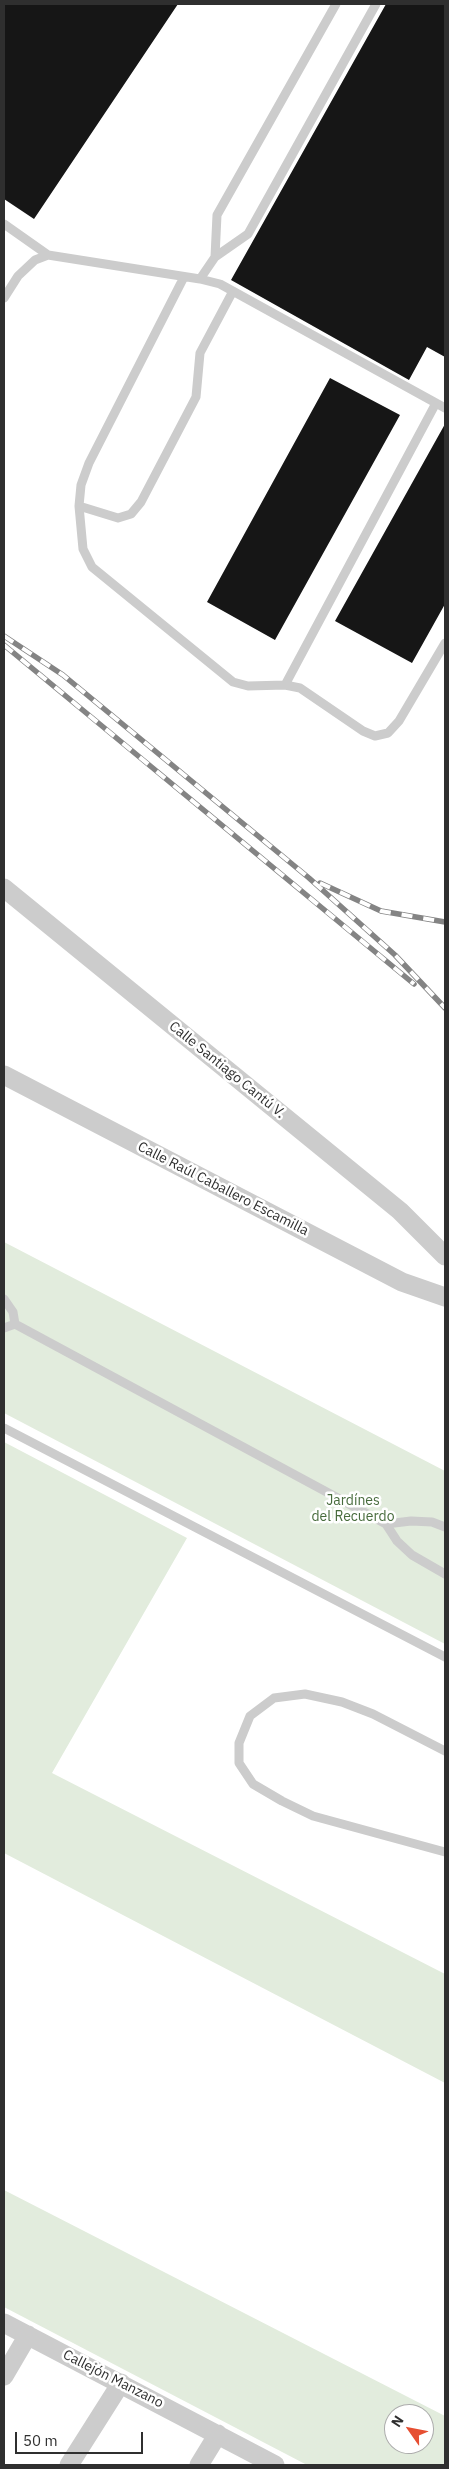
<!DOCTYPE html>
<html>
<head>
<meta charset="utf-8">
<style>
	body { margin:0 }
	#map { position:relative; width:449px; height:2469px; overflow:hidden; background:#fff; font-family:"IBM Plex Sans",sans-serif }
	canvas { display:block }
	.frame { position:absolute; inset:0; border:5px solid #2f2f2f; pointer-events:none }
	.north { position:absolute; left:384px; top:2404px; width:50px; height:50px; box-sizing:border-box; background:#fff; border:1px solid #acacac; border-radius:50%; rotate:303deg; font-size:14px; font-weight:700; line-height:20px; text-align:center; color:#2f2f2f }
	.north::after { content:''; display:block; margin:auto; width:18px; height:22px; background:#e64f32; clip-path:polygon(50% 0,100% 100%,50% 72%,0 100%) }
	.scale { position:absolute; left:15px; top:2432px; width:128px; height:22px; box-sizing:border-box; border:2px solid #2f2f2f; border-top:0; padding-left:6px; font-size:15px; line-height:18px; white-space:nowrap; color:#2f2f2f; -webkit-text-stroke:4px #fff; paint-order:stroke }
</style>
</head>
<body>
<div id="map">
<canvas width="449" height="2469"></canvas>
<div class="frame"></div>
<div class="north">N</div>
<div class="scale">50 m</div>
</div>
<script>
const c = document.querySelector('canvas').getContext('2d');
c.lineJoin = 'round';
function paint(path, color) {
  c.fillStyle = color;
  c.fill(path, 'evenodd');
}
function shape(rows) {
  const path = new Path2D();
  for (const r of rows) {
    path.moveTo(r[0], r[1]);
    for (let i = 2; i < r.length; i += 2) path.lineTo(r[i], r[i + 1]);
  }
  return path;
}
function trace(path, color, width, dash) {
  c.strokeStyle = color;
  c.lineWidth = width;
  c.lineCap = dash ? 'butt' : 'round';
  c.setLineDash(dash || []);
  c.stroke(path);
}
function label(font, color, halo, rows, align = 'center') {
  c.font = font + ' "IBM Plex Sans",sans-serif';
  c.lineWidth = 5;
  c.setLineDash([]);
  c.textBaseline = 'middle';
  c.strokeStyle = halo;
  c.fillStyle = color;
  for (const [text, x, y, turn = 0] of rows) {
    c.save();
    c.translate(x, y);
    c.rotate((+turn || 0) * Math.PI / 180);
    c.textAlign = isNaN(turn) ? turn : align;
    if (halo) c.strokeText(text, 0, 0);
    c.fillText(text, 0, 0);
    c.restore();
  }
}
paint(shape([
	[4,1242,445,1471,445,1644,4,1413],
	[4,1442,187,1538,52,1773,445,1974,445,2083,4,1853],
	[4,2190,445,2416,445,2465,307,2465,4,2307],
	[394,2414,424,2414,424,2444,394,2444]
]), '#e2ecdd');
paint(shape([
	[4,4,178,4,34,219,4,199],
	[386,4,445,4,445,357,427,347,409,380,231,280],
	[330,378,400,415,275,640,207,602],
	[445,424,445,604,412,663,335,621]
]), '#161616');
trace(shape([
	[4,224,48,255],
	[215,257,217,215,336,4],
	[184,277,89,463,81,485,79,506,83,549,92,567,233,682,248,686,285,685,300,688,363,731,375,736,388,733,399,721,445,643],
	[200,279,215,257,248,234,376,4],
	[4,298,18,276,35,260,48,255,200,279,220,284,445,408],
	[79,506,118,518,131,514,141,502,196,397,200,353,233,291],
	[285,685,436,403],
	[4,1299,13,1312,15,1324],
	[4,1328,15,1324,386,1524,397,1541,412,1555,445,1574],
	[4,1428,445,1657],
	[386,1524,411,1521,432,1522,445,1527],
	[445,1751,373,1714,342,1702,305,1694,274,1698,250,1716,239,1743,239,1763,253,1784,282,1801,313,1816,445,1852]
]), '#ccc', 9);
trace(shape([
	[4,888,400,1211,445,1256],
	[4,1075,402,1282,445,1297],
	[4,2323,275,2465],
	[4,2376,28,2335],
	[69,2465,121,2383],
	[199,2465,218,2434]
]), '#ccc', 19);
const rail = shape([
	[4,636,63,675,309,878,395,955,445,1008],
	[4,645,414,984],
	[320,883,381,911,445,922]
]);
trace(rail, '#848484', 5.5);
trace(rail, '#fff', 4, [11]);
label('14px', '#2f2f2f', '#fff', [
	["Calle Santiago Cantú V.",227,1070,39],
	["Calle Raúl Caballero Escamilla",223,1189,27],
	["Callejón Manzano",113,2379,27]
]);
label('14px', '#476b3c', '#fff', [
	["Jardínes",353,1501],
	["del Recuerdo",353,1517]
]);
</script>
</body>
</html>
